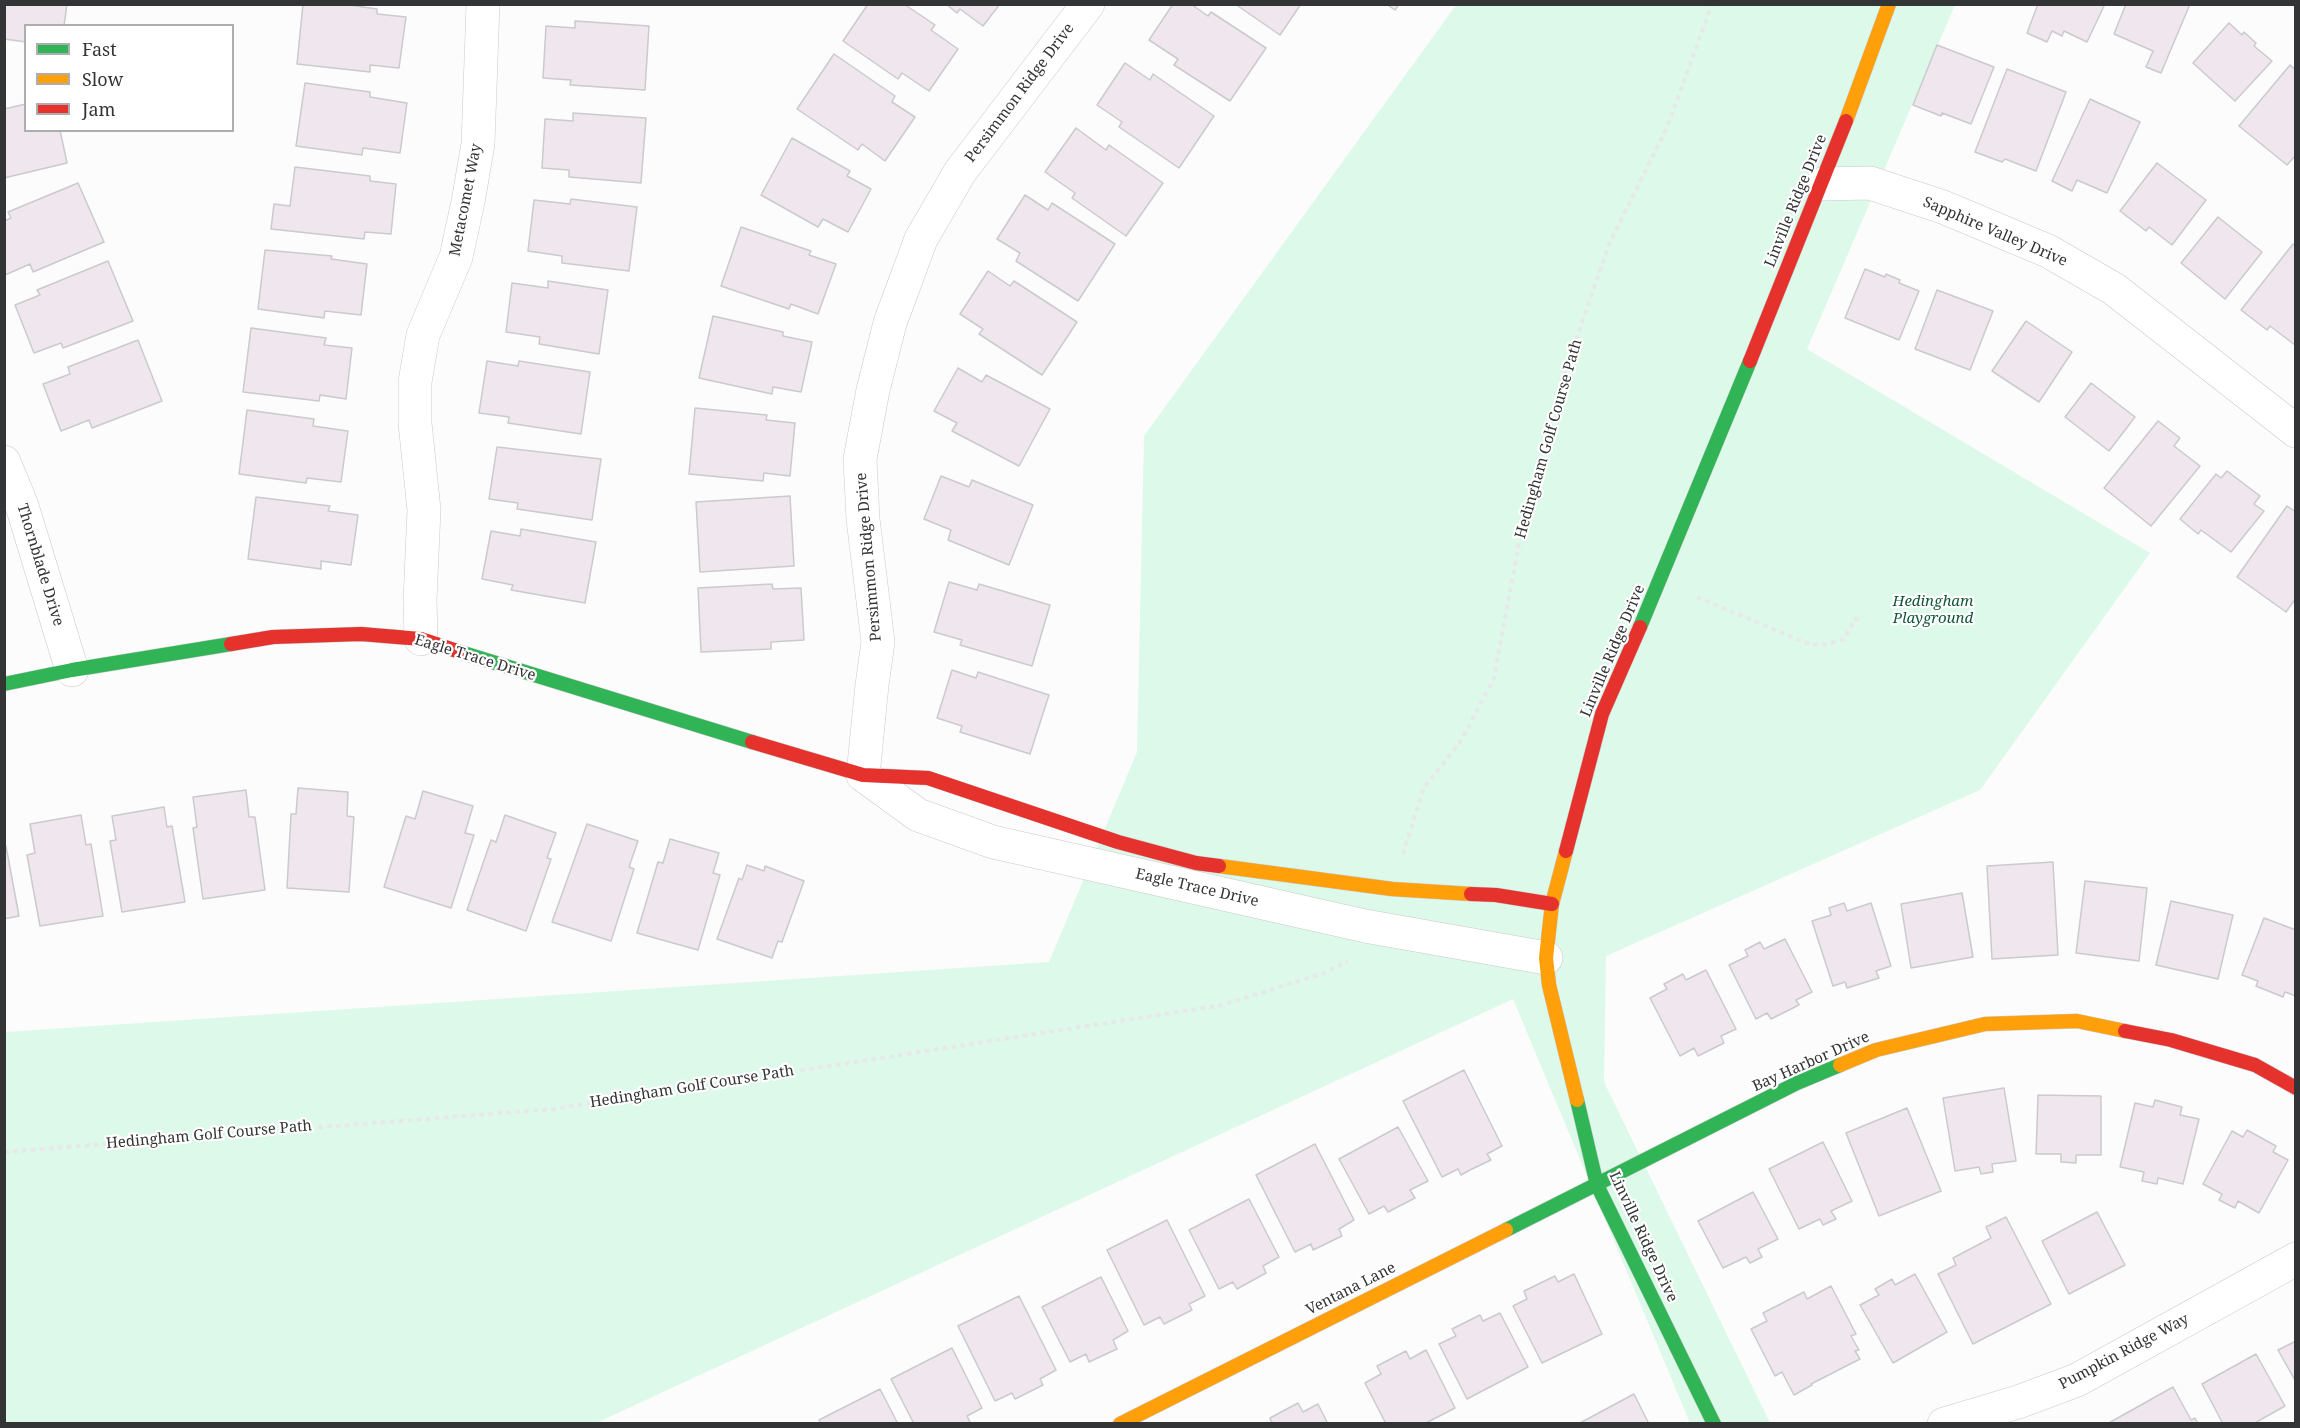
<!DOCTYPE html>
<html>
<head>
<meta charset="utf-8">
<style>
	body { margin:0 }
	#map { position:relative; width:2300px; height:1428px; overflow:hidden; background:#fcfcfd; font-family:"Noto Serif",serif }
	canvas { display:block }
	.frame { position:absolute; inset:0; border:6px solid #333436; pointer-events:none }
	.legend { position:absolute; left:24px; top:24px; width:210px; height:108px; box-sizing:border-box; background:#fff; border:2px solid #adaeaf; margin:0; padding:8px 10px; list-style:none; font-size:18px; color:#333436 }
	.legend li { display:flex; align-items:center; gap:12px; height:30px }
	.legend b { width:30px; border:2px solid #adaeaf }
</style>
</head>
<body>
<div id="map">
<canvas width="2300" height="1428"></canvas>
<div class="frame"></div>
<ul class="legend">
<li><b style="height:8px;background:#30b455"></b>Fast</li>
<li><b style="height:8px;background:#ff9f0a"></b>Slow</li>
<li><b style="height:8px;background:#e5322d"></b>Jam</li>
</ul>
</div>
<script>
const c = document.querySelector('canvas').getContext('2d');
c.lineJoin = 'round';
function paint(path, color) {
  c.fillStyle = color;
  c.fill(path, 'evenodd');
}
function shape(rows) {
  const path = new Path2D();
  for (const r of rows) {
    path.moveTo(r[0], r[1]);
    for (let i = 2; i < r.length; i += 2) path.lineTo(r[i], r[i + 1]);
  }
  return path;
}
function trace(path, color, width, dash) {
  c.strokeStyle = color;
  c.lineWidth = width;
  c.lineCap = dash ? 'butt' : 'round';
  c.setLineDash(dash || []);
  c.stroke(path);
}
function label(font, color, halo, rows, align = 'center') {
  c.font = font + ' "Noto Serif",serif';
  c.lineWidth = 4.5;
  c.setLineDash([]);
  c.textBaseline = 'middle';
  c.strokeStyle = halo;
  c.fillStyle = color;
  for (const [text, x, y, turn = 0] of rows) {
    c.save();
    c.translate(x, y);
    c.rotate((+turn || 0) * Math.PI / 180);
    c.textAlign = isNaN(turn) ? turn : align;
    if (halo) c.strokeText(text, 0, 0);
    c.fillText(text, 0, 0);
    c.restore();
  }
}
paint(shape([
	[1456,5,1955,5,1807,349,2150,553,1980,790,1606,956,1604,1082,1770,1423,1690,1423,1513,999,596,1423,5,1424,5,1032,1049,962,1137,752,1144,436]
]), '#dcf9ea');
const building = shape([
	[4,4,67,4,64,26,26,26,26,42,4,39,4,4],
	[303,4,342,4,377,9,377,14,406,17,399,68,370,65,370,72,297,64,303,4],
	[868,4,904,4,935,25,931,30,958,49,929,91,902,73,898,79,843,41,868,4],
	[946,4,1000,4,983,26,960,9,957,13,946,4],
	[1173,4,1191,4,1208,16,1211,12,1266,48,1230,101,1174,65,1178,59,1149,40,1173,4],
	[1235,4,1301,4,1280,35,1235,4],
	[1386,4,1399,4,1395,10,1386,4],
	[2038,4,2105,4,2087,42,2064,31,2062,36,2052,31,2047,42,2027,33,2038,4],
	[2190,4,2161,73,2146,67,2153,51,2114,34,2126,4,2190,4],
	[575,21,649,26,645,90,570,85,571,80,543,78,546,26,575,28,575,21],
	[2229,23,2242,35,2244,32,2256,43,2254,46,2272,61,2235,101,2193,63,2229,23],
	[1937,45,1994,67,1971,124,1942,113,1941,116,1913,105,1937,45],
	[834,54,895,96,892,102,915,117,885,161,862,144,858,150,797,109,834,54],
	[1125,63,1150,80,1153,74,1214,116,1179,168,1119,127,1122,122,1097,105,1125,63],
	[2290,65,2296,70,2296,155,2287,165,2239,126,2290,65],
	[2007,69,2066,92,2036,171,2005,159,2002,162,1975,152,2007,69],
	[305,83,370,92,370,97,407,103,400,153,363,148,362,155,296,146,305,83],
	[2090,99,2140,122,2107,193,2077,180,2072,191,2052,181,2090,99],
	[26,104,26,130,60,130,67,163,4,178,4,109,26,104],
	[573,113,646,118,641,183,569,177,569,170,542,168,545,119,573,121,573,113],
	[1076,128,1106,150,1109,145,1163,183,1126,236,1072,198,1075,193,1045,172,1076,128],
	[792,138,850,171,847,176,871,189,848,232,823,219,818,227,761,195,792,138],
	[2157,163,2206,200,2172,245,2149,227,2146,231,2120,211,2157,163],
	[295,167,370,176,370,181,396,184,391,234,365,232,364,239,271,229,274,204,290,206,295,167],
	[78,183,104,242,33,272,30,264,5,275,4,221,11,218,8,212,78,183],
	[1025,195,1048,210,1052,203,1115,244,1078,301,1016,261,1020,253,997,239,1025,195],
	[571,199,637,207,629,271,562,263,562,256,528,251,534,200,570,204,571,199],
	[2218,217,2262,252,2225,299,2181,263,2218,217],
	[741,227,811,251,809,255,836,264,818,314,791,304,789,309,721,286,741,227],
	[2293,244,2296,246,2295,345,2270,326,2267,330,2241,310,2293,244],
	[265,250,332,256,331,259,367,264,361,315,325,311,324,318,258,309,265,250],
	[108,261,133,321,63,348,61,343,34,353,15,305,40,295,37,290,108,261],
	[1865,269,1885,277,1886,274,1900,280,1899,283,1919,291,1899,340,1845,318,1865,269],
	[988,271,1010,286,1014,281,1077,322,1042,375,979,334,983,329,960,314,988,271],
	[548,281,608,290,599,354,539,344,540,337,506,332,512,283,548,288,548,281],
	[1937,290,1993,311,1970,370,1915,349,1937,290],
	[713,316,783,332,783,336,812,342,801,392,773,387,772,394,699,378,713,316],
	[2026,321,2072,352,2039,402,1992,371,2026,321],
	[251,328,326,338,324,345,352,348,346,399,320,395,319,401,243,392,251,328],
	[138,340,162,401,92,428,89,420,61,431,43,384,70,374,68,367,138,340],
	[487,361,518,366,519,361,590,372,581,434,508,423,509,417,479,413,487,361],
	[958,368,982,382,986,375,1050,409,1019,466,952,431,957,423,934,411,958,368],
	[2091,383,2135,417,2109,451,2065,417,2091,383],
	[695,408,767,415,766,420,795,423,790,476,764,473,763,481,689,474,695,408],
	[247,410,314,419,313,426,348,431,341,482,307,478,306,483,239,474,247,410],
	[2158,421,2180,438,2174,446,2200,466,2151,526,2104,488,2158,421],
	[497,447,601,459,592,520,517,509,518,503,489,499,497,447],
	[2227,471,2260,496,2254,504,2264,511,2231,552,2201,530,2198,534,2180,519,2216,474,2221,478,2227,471],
	[941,476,969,487,972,480,1033,505,1009,565,948,540,951,530,924,519,941,476],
	[790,496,794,566,700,572,696,502,790,496],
	[256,497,330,506,328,511,358,515,351,565,321,561,321,569,248,559,256,497],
	[2287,506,2296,512,2296,598,2286,612,2237,577,2287,506],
	[521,529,596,542,585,603,511,590,513,585,482,579,491,531,520,536,521,529],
	[949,582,977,590,979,584,1050,605,1032,666,960,645,962,640,934,632,949,582],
	[772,584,773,589,801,588,804,640,771,642,771,649,701,652,698,588,772,584],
	[952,670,976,678,978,672,1049,695,1030,754,960,732,962,726,937,718,952,670],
	[298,788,348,792,347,816,354,817,349,892,287,888,291,814,296,814,298,788],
	[246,790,249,817,255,817,265,890,203,899,193,828,197,827,193,797,246,790],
	[423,791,473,806,465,833,474,835,451,908,384,887,406,816,415,819,423,791],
	[164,807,167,827,172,826,185,902,122,912,110,841,116,840,112,816,164,807],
	[81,815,86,845,91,844,103,916,40,926,27,855,35,853,30,824,81,815],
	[505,815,556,833,547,858,551,859,526,931,467,910,491,840,496,842,505,815],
	[587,824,638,841,629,867,634,869,611,941,552,922,587,824],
	[670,839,719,853,713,873,720,875,698,950,637,933,658,862,663,863,670,839],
	[4,846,6,846,19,916,4,919,4,846],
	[2053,862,2058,955,1992,959,1987,866,2053,862],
	[747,865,764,871,765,866,804,881,782,942,778,941,772,958,717,939,739,878,742,880,747,865],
	[2085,881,2147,888,2139,961,2076,953,2085,881],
	[1962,893,1973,957,1911,968,1901,904,1962,893],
	[2171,901,2233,915,2218,979,2156,965,2171,901],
	[1844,903,1847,911,1871,903,1891,966,1876,971,1879,978,1847,988,1845,982,1833,986,1812,921,1831,915,1829,908,1844,903],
	[2264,918,2296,930,2296,996,2285,992,2283,997,2256,986,2258,981,2242,975,2264,918],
	[1785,939,1812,992,1796,1000,1799,1005,1771,1019,1767,1013,1756,1019,1729,965,1748,956,1745,950,1760,942,1764,949,1785,939],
	[1706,970,1736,1029,1721,1036,1724,1043,1698,1056,1694,1048,1680,1056,1650,998,1667,989,1664,984,1683,974,1686,980,1706,970],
	[1464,1070,1502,1146,1487,1154,1491,1160,1470,1170,1461,1175,1458,1169,1442,1177,1403,1101,1464,1070],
	[2004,1088,2016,1161,1992,1164,1993,1172,1981,1174,1979,1167,1955,1171,1943,1098,2004,1088],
	[2038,1095,2101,1096,2101,1155,2076,1155,2076,1163,2061,1162,2061,1154,2036,1154,2038,1095],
	[2155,1100,2182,1107,2180,1115,2199,1119,2183,1184,2158,1178,2157,1184,2142,1181,2144,1172,2120,1167,2135,1103,2153,1107,2155,1100],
	[1907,1108,1941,1191,1879,1216,1846,1133,1907,1108],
	[1398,1127,1428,1181,1410,1190,1415,1198,1388,1212,1384,1206,1369,1214,1339,1159,1398,1127],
	[2247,1130,2276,1146,2273,1152,2288,1160,2259,1213,2238,1201,2235,1208,2219,1200,2222,1194,2203,1184,2232,1131,2243,1137,2247,1130],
	[1823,1142,1852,1201,1831,1211,1836,1219,1823,1225,1820,1219,1799,1229,1769,1169,1823,1142],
	[1315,1144,1354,1220,1339,1229,1342,1236,1313,1250,1311,1244,1295,1252,1256,1175,1315,1144],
	[1753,1192,1778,1239,1758,1249,1762,1257,1750,1263,1746,1257,1723,1268,1698,1221,1753,1192],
	[1249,1199,1279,1257,1263,1266,1266,1273,1237,1289,1233,1282,1219,1289,1189,1230,1249,1199],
	[2097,1212,2125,1265,2069,1294,2042,1241,2097,1212],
	[2006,1217,2051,1304,1973,1344,1938,1274,1956,1265,1953,1258,1991,1238,1986,1227,2006,1217],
	[1167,1220,1205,1296,1189,1304,1192,1310,1164,1324,1160,1317,1144,1325,1107,1250,1167,1220],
	[1574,1274,1602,1334,1542,1363,1513,1306,1527,1299,1524,1291,1555,1276,1558,1282,1574,1274],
	[1915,1274,1947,1332,1893,1363,1860,1305,1879,1295,1875,1289,1892,1279,1895,1285,1915,1274],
	[1101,1277,1128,1331,1113,1340,1117,1349,1089,1362,1086,1354,1070,1362,1042,1307,1101,1277],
	[1831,1286,1856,1334,1851,1336,1859,1350,1855,1351,1860,1359,1811,1384,1812,1385,1794,1395,1782,1372,1775,1376,1751,1329,1767,1321,1763,1313,1804,1292,1807,1299,1831,1286],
	[1019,1296,1056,1370,1040,1379,1043,1385,1015,1399,1012,1393,995,1401,958,1326,1019,1296],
	[1500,1313,1528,1367,1467,1399,1439,1344,1456,1336,1452,1329,1480,1315,1483,1321,1500,1313],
	[2296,1341,2296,1382,2278,1350,2296,1341],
	[952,1348,982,1408,967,1416,970,1422,967,1424,914,1424,891,1379,952,1348],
	[1426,1350,1455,1408,1424,1424,1386,1424,1365,1383,1381,1374,1377,1366,1406,1351,1410,1359,1426,1350],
	[2256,1354,2285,1406,2253,1424,2223,1424,2202,1384,2256,1354],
	[2173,1387,2191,1420,2195,1418,2198,1424,2107,1424,2173,1387],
	[880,1389,898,1424,821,1424,819,1420,880,1389],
	[1634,1394,1649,1424,1578,1424,1634,1394],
	[1298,1403,1303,1412,1318,1404,1328,1424,1272,1424,1270,1418,1298,1403]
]);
paint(building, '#efe6ee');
trace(building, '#cbcacc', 1.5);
const street = shape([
	[1088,4,960,172,921,239,890,323,873,390,860,459,863,519,878,642,872,685,863,775,918,815,993,842,1365,926,1546,958],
	[1822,184,1870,183,1943,207,2048,251,2114,289,2296,431],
	[4,462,22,506,72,670],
	[421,639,420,600,424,510,415,423,415,382,423,335,456,257,468,202,478,144,483,4],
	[1944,1424,2018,1402,2077,1380,2296,1259]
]);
const fast = shape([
	[1640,627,1750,361],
	[460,652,752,742],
	[4,684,72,670,231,644],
	[1577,1100,1597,1185,1714,1424],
	[1506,1230,1797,1083,1840,1065]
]);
const slow = shape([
	[1846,121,1889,4],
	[1566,851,1552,904,1546,958,1549,985,1577,1100],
	[1219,866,1392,889,1471,894],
	[1840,1065,1876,1050,1985,1024,2077,1021,2125,1031],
	[1120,1424,1506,1230]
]);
const jam = shape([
	[1750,361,1846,121],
	[231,644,273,637,361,634,421,639,460,652],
	[752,742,863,775,928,778,1118,842,1196,863,1219,866],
	[1566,851,1602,714,1640,627],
	[1471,894,1496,895,1552,904],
	[2125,1031,2171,1040,2255,1065,2296,1088]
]);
trace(street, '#c9c9ca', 34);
trace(fast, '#c9c9ca', 15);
trace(slow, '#c9c9ca', 15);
trace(jam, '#c9c9ca', 15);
trace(shape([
	[1697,597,1811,645,1828,644,1844,639,1855,619,1860,620],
	[1403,854,1424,787,1459,744,1494,678,1522,527,1561,383,1610,242,1668,125,1712,4],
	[4,1152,553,1109,1222,1005,1324,973,1348,961]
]), '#e8e8e8', 4, [4.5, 4.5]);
trace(street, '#fff', 33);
trace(fast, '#30b455', 14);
trace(slow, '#ff9f0a', 14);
trace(jam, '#e5322d', 14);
label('15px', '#333436', '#fff', [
	["Persimmon Ridge Drive",1020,93,-53],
	["Metacomet Way",466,200,-79],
	["Linville Ridge Drive",1796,201,-68],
	["Sapphire Valley Drive",1995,232,23],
	["Hedingham Golf Course Path",1549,439,-74],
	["Persimmon Ridge Drive",869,557,-95],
	["Thornblade Drive",40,565,73],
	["Linville Ridge Drive",1613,651,-67],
	["Eagle Trace Drive",475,658,17],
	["Eagle Trace Drive",1197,888,13],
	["Bay Harbor Drive",1811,1062,-24],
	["Hedingham Golf Course Path",692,1087,-9],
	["Hedingham Golf Course Path",209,1135,-5],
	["Linville Ridge Drive",1643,1237,65],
	["Ventana Lane",1351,1289,-27],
	["Pumpkin Ridge Way",2124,1352,-28]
]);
label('italic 15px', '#11563b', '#fff', [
	["Hedingham",1933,602],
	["Playground",1933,619]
]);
</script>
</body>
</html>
